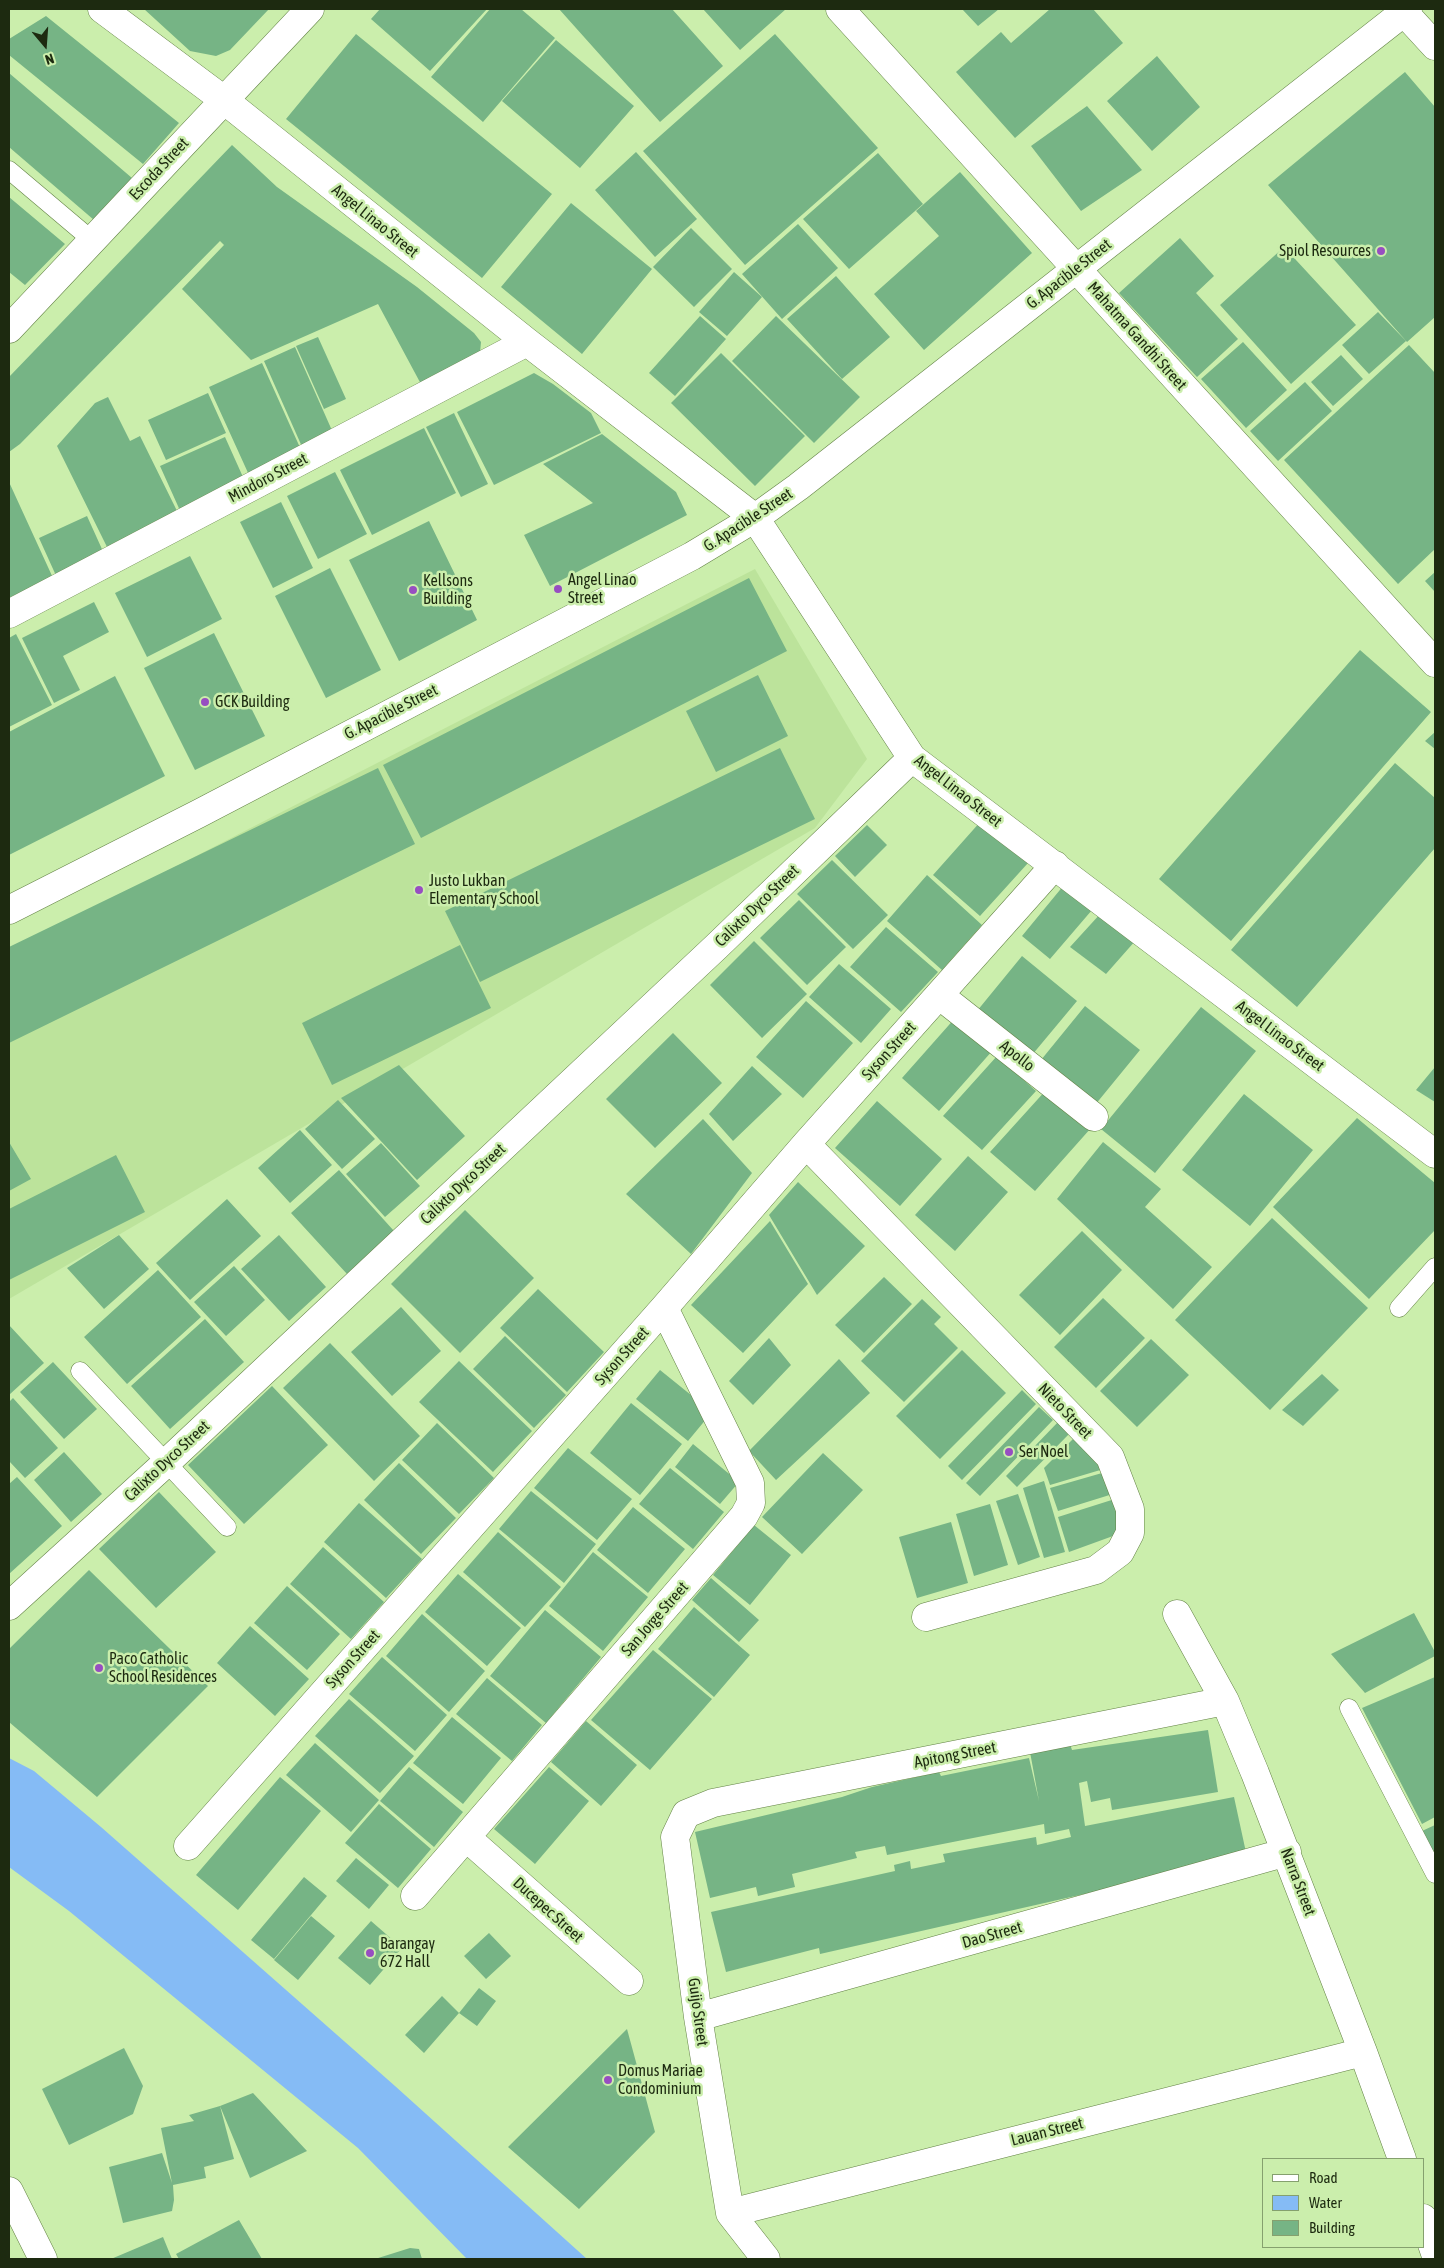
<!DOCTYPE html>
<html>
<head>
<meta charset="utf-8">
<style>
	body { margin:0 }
	#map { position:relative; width:1444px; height:2268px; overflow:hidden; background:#cbeeac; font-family:"Asap Condensed",sans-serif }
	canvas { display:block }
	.frame { position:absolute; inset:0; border:10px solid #1d2a10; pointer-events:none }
	.legend { position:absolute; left:1262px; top:2158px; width:162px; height:90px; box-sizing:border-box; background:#cbeeac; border:1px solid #85a06e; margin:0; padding:6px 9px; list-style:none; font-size:15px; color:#1d2a10 }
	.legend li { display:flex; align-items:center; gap:10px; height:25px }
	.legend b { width:25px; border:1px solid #85a06e }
	.north { position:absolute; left:20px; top:20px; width:50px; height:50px; -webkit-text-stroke:4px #cbeeac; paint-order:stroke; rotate:162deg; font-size:14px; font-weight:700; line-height:20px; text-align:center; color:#1d2a10 }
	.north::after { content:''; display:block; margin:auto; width:18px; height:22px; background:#1d2a10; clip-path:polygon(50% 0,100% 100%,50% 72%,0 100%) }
</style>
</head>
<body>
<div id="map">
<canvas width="1444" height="2268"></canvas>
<div class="frame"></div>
<ul class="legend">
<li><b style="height:6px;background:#fff"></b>Road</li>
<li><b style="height:14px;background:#85bbf5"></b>Water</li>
<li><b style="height:14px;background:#76b485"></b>Building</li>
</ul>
<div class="north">N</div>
</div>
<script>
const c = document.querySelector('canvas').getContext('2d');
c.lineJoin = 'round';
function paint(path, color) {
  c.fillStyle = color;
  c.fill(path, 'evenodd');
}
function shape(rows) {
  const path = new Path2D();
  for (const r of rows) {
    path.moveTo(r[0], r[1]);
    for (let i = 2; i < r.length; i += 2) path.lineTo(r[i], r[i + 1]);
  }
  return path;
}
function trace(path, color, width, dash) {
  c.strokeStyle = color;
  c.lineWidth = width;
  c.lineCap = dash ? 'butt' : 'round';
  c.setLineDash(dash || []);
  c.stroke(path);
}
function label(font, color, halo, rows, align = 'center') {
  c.font = font + ' "Asap Condensed",sans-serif';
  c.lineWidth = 5;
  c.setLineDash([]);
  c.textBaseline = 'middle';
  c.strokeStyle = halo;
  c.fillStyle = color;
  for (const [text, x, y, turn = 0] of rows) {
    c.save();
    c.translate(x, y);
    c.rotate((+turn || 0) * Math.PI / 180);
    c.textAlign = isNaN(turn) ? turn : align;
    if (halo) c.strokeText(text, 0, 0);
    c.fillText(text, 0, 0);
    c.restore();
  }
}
paint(shape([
	[755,569,867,759,815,828,9,1299,9,952]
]), '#bce39b');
paint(shape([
	[9,1758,34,1771,101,1827,395,2086,587,2259,467,2259,358,2148,69,1911,9,1867]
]), '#85bbf5');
paint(shape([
	[144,9,269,9,230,50,216,56,190,51],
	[380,9,487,9,430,71,371,19],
	[490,9,521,9,555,38,483,122,431,77],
	[559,9,672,9,723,66,660,122],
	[703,9,786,9,740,50],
	[962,9,999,9,978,26],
	[1050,9,1093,9,1123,43,1015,138,956,72,1001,32,1011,43],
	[46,16,179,123,143,164,9,55,9,39],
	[356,34,552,194,482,278,286,119],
	[775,34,878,148,745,265,643,151],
	[556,40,634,106,580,168,502,101],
	[1157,56,1200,107,1152,151,1107,101],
	[1405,72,1435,107,1435,317,1407,342,1268,185],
	[9,73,132,178,94,220,9,147],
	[1087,106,1142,170,1081,211,1031,146],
	[232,145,277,187,417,287,474,333,481,342,480,353,422,386,378,304,251,360,182,289,224,245,220,241,20,444,9,452,9,377],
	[636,152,697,219,655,257,595,190],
	[878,153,923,204,849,269,803,219],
	[960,172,1032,253,924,350,874,294,939,236,916,211],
	[9,197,65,244,25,285,9,272],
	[571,203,652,269,582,354,501,287],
	[798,224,838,268,782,319,742,274],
	[691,228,732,269,694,307,653,267],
	[1180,238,1214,276,1196,293,1238,339,1197,377,1119,293],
	[1284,247,1356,325,1291,384,1220,305],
	[734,272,762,297,727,336,699,312],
	[836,276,890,337,842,379,787,319],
	[1378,312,1406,341,1369,374,1342,345],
	[700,316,726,339,675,396,649,373],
	[776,316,860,397,814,443,732,361],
	[318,337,346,399,324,409,296,346],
	[1243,342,1287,390,1246,428,1201,379],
	[1409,345,1435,373,1435,549,1398,584,1284,460],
	[295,347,334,435,303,449,264,361],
	[721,353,805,436,755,486,671,403],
	[1341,355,1363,379,1333,406,1311,382],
	[262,363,302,452,249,475,209,387],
	[534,373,553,384,591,413,601,433,494,485,457,412],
	[1305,382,1332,411,1278,461,1250,431],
	[208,393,226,433,166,460,148,420],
	[108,397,130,441,140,436,180,517,109,551,57,446,95,403],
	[454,413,488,484,461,497,426,427],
	[424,428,456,493,372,535,340,470],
	[602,434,676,492,687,515,550,586,524,535,593,503,543,464],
	[225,437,247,486,182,515,160,466],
	[335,472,367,534,318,559,287,496],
	[9,482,53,578,9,598],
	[281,502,313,568,273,588,240,522],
	[87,516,106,558,58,580,39,538],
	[429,521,477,620,399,661,349,560],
	[190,556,222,619,147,657,115,593],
	[330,568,381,670,326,698,275,596],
	[1435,572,1435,592,1425,581],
	[749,578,787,651,421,838,383,765],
	[94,602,109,632,63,656,80,690,54,703,22,638],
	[214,633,265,736,195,770,144,668],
	[16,634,52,705,9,727,9,638],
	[1360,650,1431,712,1231,941,1159,879],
	[758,675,788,736,716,772,686,711],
	[115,676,165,776,9,855,9,732],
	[1435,732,1435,749,1425,741],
	[780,748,815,819,480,982,445,911],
	[1395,763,1435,798,1435,848,1297,1007,1231,950],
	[378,768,415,844,9,1043,9,947],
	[981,821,1028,863,980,916,933,875],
	[867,825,887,845,855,877,835,856],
	[832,860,888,915,853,949,797,894],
	[927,875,982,925,942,970,887,921],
	[1064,885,1092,910,1050,959,1022,936],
	[799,900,846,947,807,985,760,938],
	[1101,913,1136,940,1106,974,1070,947],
	[886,927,938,972,901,1012,850,967],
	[754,941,807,994,762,1038,710,985],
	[460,945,491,1008,332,1085,302,1023],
	[1022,956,1077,1001,1032,1055,977,1011],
	[839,964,891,1009,861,1043,809,997],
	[806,1001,853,1043,803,1098,756,1057],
	[1085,1006,1140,1050,1095,1105,1041,1060],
	[1201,1007,1256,1051,1155,1173,1101,1129],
	[956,1017,993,1050,939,1111,902,1078],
	[673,1033,722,1083,655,1148,606,1099],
	[997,1056,1036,1091,982,1150,943,1116],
	[399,1065,465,1136,417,1180,341,1098],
	[752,1066,782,1094,733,1141,709,1114],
	[1435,1067,1435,1102,1416,1090],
	[1047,1089,1091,1128,1035,1191,990,1152],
	[1244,1094,1313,1150,1250,1226,1182,1170],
	[338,1100,375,1139,342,1169,305,1129],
	[877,1101,942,1159,900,1206,835,1148],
	[1357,1118,1435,1183,1435,1230,1369,1299,1273,1207],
	[703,1119,752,1173,691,1254,626,1194],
	[300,1130,332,1165,290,1203,258,1168],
	[9,1142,31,1179,9,1191],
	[1103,1142,1161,1189,1145,1207,1212,1267,1173,1309,1057,1199],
	[381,1143,420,1186,385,1217,346,1174],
	[116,1155,145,1212,9,1280,9,1209],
	[968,1156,1008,1192,955,1251,915,1215],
	[339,1170,394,1231,347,1274,291,1213],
	[798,1182,865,1246,817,1295,769,1215],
	[227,1199,261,1236,190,1300,156,1263],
	[465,1210,534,1278,460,1353,391,1284],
	[1272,1218,1368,1308,1270,1410,1175,1320],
	[770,1221,808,1284,743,1353,691,1305],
	[1082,1231,1122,1270,1060,1335,1019,1295],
	[119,1235,149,1269,104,1309,67,1268],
	[279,1235,326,1287,289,1321,241,1269],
	[234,1266,265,1300,226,1336,194,1302],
	[158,1270,201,1317,127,1384,84,1337],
	[884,1277,912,1304,864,1353,835,1325],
	[538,1289,604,1352,567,1392,500,1328],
	[1103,1298,1145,1338,1096,1388,1054,1347],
	[922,1299,941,1317,934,1324,958,1348,904,1402,861,1361],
	[401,1307,441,1351,392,1396,351,1352],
	[205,1319,244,1362,170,1429,131,1386],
	[9,1325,44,1363,9,1395],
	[505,1336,566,1395,534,1428,473,1369],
	[769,1338,791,1365,753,1405,729,1381],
	[1151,1339,1189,1375,1137,1427,1100,1391],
	[330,1343,420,1436,374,1481,283,1388],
	[962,1350,1006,1393,940,1459,896,1416],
	[839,1359,870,1393,776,1480,749,1451],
	[459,1361,532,1431,493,1472,419,1402],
	[53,1362,97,1409,64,1439,20,1392],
	[660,1370,712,1412,688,1441,636,1399],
	[1322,1374,1339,1390,1303,1426,1282,1410],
	[272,1386,328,1445,244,1524,188,1465],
	[1022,1390,1036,1404,962,1480,948,1466],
	[13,1398,58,1448,25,1478,9,1461,9,1402],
	[631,1403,682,1444,640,1495,590,1453],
	[1039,1407,1053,1420,980,1496,966,1483],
	[1058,1422,1070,1433,1017,1487,1006,1476],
	[437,1423,494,1478,459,1514,402,1460],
	[1075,1437,1107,1468,1050,1485,1044,1468],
	[693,1444,739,1482,720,1504,675,1467],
	[568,1448,632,1499,597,1540,534,1488],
	[64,1452,102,1494,71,1522,34,1480],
	[823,1453,863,1490,802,1554,762,1517],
	[399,1463,456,1518,421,1554,364,1500],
	[670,1468,724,1512,693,1549,639,1504],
	[1109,1471,1116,1493,1058,1511,1050,1488],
	[17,1477,62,1526,9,1574,9,1484],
	[1044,1481,1065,1552,1044,1558,1023,1488],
	[531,1491,596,1544,564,1583,499,1529],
	[159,1492,216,1552,156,1608,99,1549],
	[1018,1494,1040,1557,1018,1565,996,1501],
	[1118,1498,1124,1518,1113,1536,1069,1552,1058,1517],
	[359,1503,422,1559,386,1598,324,1542],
	[990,1504,1008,1565,974,1576,956,1514],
	[633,1507,685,1549,648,1593,597,1550],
	[951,1522,968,1583,917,1598,899,1537],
	[754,1525,791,1555,750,1605,713,1575],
	[498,1532,561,1587,525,1627,463,1572],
	[323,1547,384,1602,351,1639,290,1584],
	[593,1552,648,1597,603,1651,549,1606],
	[89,1570,208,1686,97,1797,9,1722,9,1649],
	[458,1574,521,1628,487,1666,425,1612],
	[711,1578,759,1620,739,1642,692,1600],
	[287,1586,340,1634,307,1670,254,1623],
	[694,1607,750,1655,714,1697,658,1649],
	[545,1610,601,1657,546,1723,490,1676],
	[1414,1613,1435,1652,1435,1656,1365,1693,1331,1654],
	[422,1614,485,1671,449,1712,386,1656],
	[250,1626,309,1679,275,1716,217,1663],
	[653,1650,712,1699,650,1770,591,1720],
	[382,1657,447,1715,415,1751,349,1694],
	[1435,1677,1435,1817,1422,1824,1362,1708],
	[487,1678,542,1725,512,1761,456,1714],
	[349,1699,414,1756,380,1793,315,1736],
	[452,1717,501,1758,463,1804,413,1763],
	[586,1721,637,1765,601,1806,551,1762],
	[1208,1730,1218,1792,1112,1810,1110,1798,1091,1802,1087,1781,1079,1783,1085,1826,1234,1797,1247,1857,820,1954,819,1948,726,1972,711,1912,895,1871,894,1865,910,1861,911,1869,945,1862,943,1854,1036,1837,1037,1845,1071,1837,1069,1829,1045,1834,1044,1824,887,1855,885,1846,855,1852,857,1858,792,1874,795,1887,758,1896,756,1887,710,1898,695,1832,842,1797,872,1787,939,1772,941,1776,1029,1758,1039,1801,1030,1752,1070,1744,1072,1750],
	[315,1743,379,1800,351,1832,286,1775],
	[409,1767,463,1812,434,1847,380,1801],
	[549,1767,589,1801,535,1864,494,1829],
	[280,1777,321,1811,238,1910,196,1875],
	[379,1804,431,1849,398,1888,345,1843],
	[1435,1825,1435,1857,1422,1831],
	[356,1858,389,1885,369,1909,336,1881],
	[304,1877,327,1896,274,1959,251,1940],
	[311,1916,335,1936,298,1980,274,1960],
	[371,1921,402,1948,370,1985,338,1958],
	[489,1933,511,1956,486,1979,464,1956],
	[479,1988,496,2001,477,2026,459,2013],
	[442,1996,459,2013,424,2053,405,2035],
	[627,2029,655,2132,579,2209,508,2147],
	[124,2048,143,2086,133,2114,69,2145,42,2089],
	[253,2093,307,2151,250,2178,220,2106],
	[220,2106,234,2159,204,2167,206,2178,173,2185,174,2200,172,2211,123,2223,109,2167,162,2153,172,2183,161,2128,194,2121,189,2115],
	[239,2220,262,2259,179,2259,176,2254],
	[163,2237,172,2259,111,2259],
	[410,2248,419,2249,422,2259,375,2259]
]), '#76b485');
const lane = shape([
	[9,170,93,241],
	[1399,1308,1435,1267],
	[80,1371,227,1527],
	[1349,1708,1435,1874]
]);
const street = shape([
	[102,9,224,100,527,342,755,518,912,758,1435,1154],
	[840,9,1435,663],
	[9,329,310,9],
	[9,614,527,342],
	[939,995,1094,1117],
	[806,1144,1110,1457,1130,1509,1130,1533,1120,1552,1096,1570,926,1617],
	[9,1606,166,1463,717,946,912,758],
	[1177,1614,1225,1701,1255,1773,1363,2052,1402,2159],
	[467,1838,629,1981],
	[188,1846,664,1308,806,1144,1055,865],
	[415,1896,744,1516,751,1503,750,1483,664,1308],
	[698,2017,1287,1852],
	[9,2191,43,2259],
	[730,2213,1363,2052],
	[1423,2218,1435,2253],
	[766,2259,730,2213,698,2017,675,1837,686,1814,713,1803,1225,1701]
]);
const secondary = shape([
	[1401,9,1435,46],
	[9,910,198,814,692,556,755,518,798,487,1408,9]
]);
trace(lane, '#638245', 19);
trace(street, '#638245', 29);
trace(secondary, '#638245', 29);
trace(lane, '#fff', 18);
trace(street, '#fff', 28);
trace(secondary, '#fff', 28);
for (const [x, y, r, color] of [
	[1381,251,5,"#974ec1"],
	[558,589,5,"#974ec1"],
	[413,590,5,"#974ec1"],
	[205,702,5,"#974ec1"],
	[419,890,5,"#974ec1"],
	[1009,1452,5,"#974ec1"],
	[99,1668,5,"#974ec1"],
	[370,1953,5,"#974ec1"],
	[608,2080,5,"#974ec1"]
]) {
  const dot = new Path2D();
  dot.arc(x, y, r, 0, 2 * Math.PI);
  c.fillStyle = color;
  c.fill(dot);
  trace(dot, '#cbeeac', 2);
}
label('16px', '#1d2a10', '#cbeeac', [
	["Escoda Street",159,169,-47],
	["Angel Linao Street",375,221,39],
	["G. Apacible Street",1069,274,-38],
	["Mahatma Gandhi Street",1137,336,48],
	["Mindoro Street",268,478,-28],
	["G. Apacible Street",748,520,-33],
	["G. Apacible Street",391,712,-27],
	["Angel Linao Street",958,791,38],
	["Calixto Dyco Street",757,906,-44],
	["Angel Linao Street",1280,1036,37],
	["Syson Street",889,1051,-48],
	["Apollo",1017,1056,38],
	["Calixto Dyco Street",463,1184,-43],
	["Syson Street",622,1356,-48],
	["Nieto Street",1065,1411,46],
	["Calixto Dyco Street",167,1461,-43],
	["San Jorge Street",655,1619,-49],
	["Syson Street",353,1659,-48],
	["Apitong Street",955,1755,-11],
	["Narra Street",1298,1882,69],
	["Ducepec Street",548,1910,42],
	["Dao Street",992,1935,-16],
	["Guijo Street",698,2012,82],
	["Lauan Street",1047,2132,-14]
]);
label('16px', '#1d2a10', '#cbeeac', [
	["Spiol Resources",1371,251,"right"],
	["Angel Linao",568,580],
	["Street",568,598],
	["Kellsons",423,581],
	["Building",423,599],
	["GCK Building",215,702],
	["Justo Lukban",429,881],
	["Elementary School",429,899],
	["Ser Noel",1019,1452],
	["Paco Catholic",109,1659],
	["School Residences",109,1677],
	["Barangay",380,1944],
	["672 Hall",380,1962],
	["Domus Mariae",618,2071],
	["Condominium",618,2089]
], 'left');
</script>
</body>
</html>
